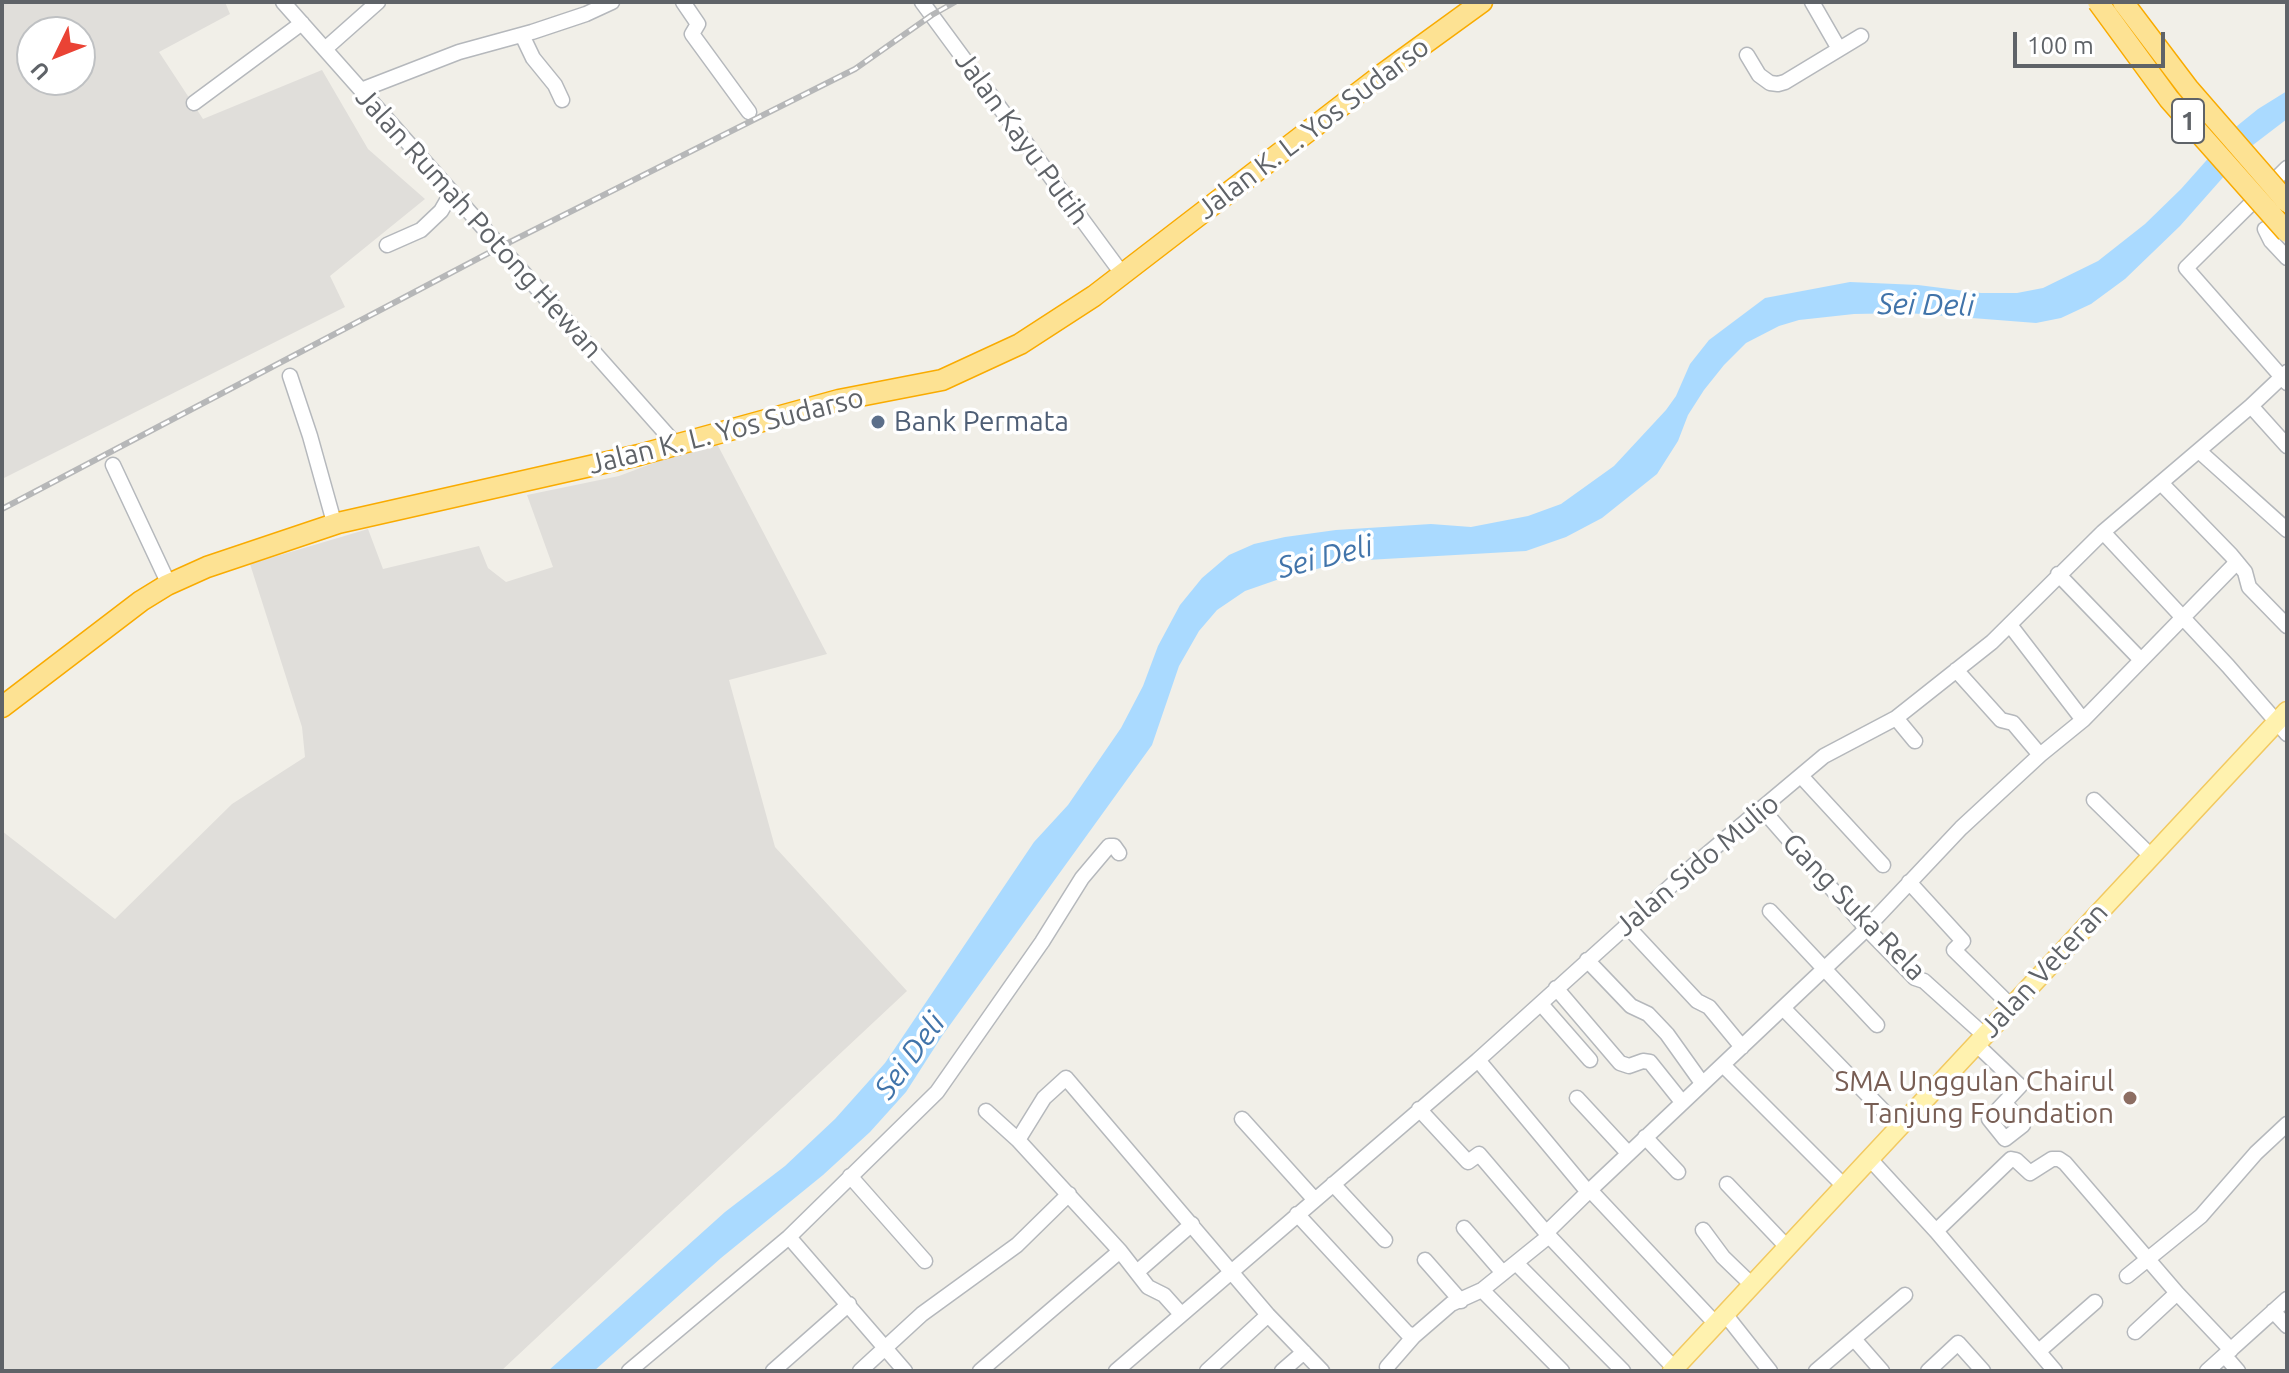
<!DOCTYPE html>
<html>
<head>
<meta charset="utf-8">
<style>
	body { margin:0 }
	#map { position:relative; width:2289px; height:1373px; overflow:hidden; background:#f1efe8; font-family:Ubuntu,sans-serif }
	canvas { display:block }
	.frame { position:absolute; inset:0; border:4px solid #5f6368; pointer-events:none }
	.north { position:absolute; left:16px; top:16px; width:80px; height:80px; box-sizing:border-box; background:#fff; border:2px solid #bfc1c3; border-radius:50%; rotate:227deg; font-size:22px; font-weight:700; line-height:32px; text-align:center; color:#5f6368 }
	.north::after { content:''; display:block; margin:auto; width:28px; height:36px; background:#ea4335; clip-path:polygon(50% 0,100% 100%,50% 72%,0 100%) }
	.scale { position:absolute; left:2013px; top:32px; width:152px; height:36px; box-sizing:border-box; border:4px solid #5f6368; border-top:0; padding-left:10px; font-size:24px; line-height:28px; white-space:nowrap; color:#5f6368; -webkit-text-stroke:6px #fff; paint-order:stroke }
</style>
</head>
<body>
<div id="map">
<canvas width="2289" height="1373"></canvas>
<div class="frame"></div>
<div class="north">U</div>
<div class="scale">100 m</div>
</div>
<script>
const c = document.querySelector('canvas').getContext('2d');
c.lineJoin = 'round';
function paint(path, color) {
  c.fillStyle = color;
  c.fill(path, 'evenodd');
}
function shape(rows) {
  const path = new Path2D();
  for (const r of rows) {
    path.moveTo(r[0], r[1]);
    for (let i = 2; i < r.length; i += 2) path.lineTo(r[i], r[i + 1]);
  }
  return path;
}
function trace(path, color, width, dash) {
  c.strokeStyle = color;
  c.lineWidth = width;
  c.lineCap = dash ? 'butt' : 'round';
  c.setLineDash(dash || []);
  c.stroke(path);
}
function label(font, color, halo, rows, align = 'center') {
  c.font = font + ' Ubuntu,sans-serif';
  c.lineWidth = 7;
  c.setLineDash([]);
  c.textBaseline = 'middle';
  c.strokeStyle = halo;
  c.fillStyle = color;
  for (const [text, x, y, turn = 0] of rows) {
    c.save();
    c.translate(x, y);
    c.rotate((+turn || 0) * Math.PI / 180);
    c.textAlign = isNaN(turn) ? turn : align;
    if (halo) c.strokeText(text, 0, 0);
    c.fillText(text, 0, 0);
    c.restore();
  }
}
paint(shape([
	[2,2,225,2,230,14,159,52,203,119,322,70,368,149,425,199,330,276,345,307,2,479],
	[32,32,80,32,80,80,32,80],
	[715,440,827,654,729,680,775,847,907,991,501,1371,2,1371,2,831,115,919,232,804,305,757,302,727,250,564,368,529,383,569,479,546,488,568,506,582,553,567,527,495,619,476]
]), '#e0deda');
paint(shape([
	[2287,91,2287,119,2249,148,2180,226,2125,279,2091,304,2061,318,2036,323,1908,313,1854,314,1799,320,1779,326,1746,343,1724,365,1704,390,1688,415,1678,441,1657,474,1602,518,1566,537,1526,551,1349,561,1288,576,1245,591,1217,610,1199,631,1179,666,1152,745,942,1036,906,1092,870,1132,823,1175,721,1258,594,1371,548,1371,725,1212,785,1166,835,1119,885,1063,1034,842,1068,805,1121,728,1143,686,1158,646,1180,605,1202,578,1229,555,1254,544,1285,537,1336,530,1431,524,1471,527,1528,516,1561,504,1614,466,1666,410,1676,396,1690,364,1709,340,1765,298,1850,282,1918,285,1981,293,2017,293,2043,288,2098,261,2145,224,2181,189,2237,126,2258,109]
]), '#aadaff');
const minor = shape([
	[283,2,670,438,673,446],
	[683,2,698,24,692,34,749,112],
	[922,2,1123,275],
	[1812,2,1839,49],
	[522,35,533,58,555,85,562,100],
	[325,49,378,2],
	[1747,55,1759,75,1770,83,1778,84,1785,82,1861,36],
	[361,90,459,52,532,32,586,14,612,2],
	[194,103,302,23],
	[2265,229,2271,241,2287,258],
	[387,245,421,230,441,211,452,192],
	[290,376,310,436,332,515],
	[2287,383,2186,268,2287,168],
	[2251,406,2287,446],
	[2199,451,2287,530],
	[113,465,165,576],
	[2161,483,2231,555,2245,572,2249,587,2287,626],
	[2103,532,2228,666,2287,734],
	[2058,574,2141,660],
	[2010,625,2083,720],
	[1956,670,2001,720,2013,723,2040,755],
	[1896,718,1915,741],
	[1801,776,1883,865],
	[2094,800,2150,855],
	[1762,809,1866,928,1915,978,1924,981,1984,1035],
	[1909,882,1963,941,1954,950,2011,1006],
	[1770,911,1877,1025],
	[1626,925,1697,1001,1709,1007,1742,1047],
	[1587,960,1631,1006,1648,1014,1667,1034,1702,1083],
	[1556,988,1620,1063,1629,1066,1643,1061,1650,1062,1682,1102],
	[1541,1004,1590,1060],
	[1783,1008,1899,1127],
	[1976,1044,2020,1086,1989,1119,2005,1139,2023,1125,2006,1104],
	[1478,1060,1588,1192,1590,1190,1716,1324],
	[1723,1065,1844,1186],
	[1577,1098,1628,1153],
	[1419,1109,1468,1162,1479,1154,1549,1236,1677,1371],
	[986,1111,1018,1140],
	[1242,1119,1315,1200],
	[1645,1137,1678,1172],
	[1869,1158,1936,1231,2055,1371],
	[850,1176,925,1261],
	[1333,1184,1385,1240],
	[1727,1184,1787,1247],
	[1588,1192,1860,935,1961,828,2040,755,2083,720,2237,562],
	[1297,1214,1407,1333,1414,1336,1451,1304,1482,1290,1549,1236],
	[1464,1228,1503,1273],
	[1703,1230,1723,1257,1752,1285],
	[1936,1231,2011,1159,2016,1160,2030,1173,2052,1159,2059,1159,2065,1163,2177,1293,2231,1350],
	[1546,1233,1590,1190],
	[1425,1260,1461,1301],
	[1517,1264,1623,1371],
	[1137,1272,1192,1224],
	[2127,1276,2201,1216,2256,1153,2287,1124],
	[1482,1290,1562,1371],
	[2273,1311,2287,1326],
	[1181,1314,1164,1295,1148,1287,1120,1251,1018,1140,1044,1098,1066,1078,1268,1315,1322,1371],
	[1725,1314,1770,1371],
	[2135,1332,2177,1293],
	[1854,1339,1882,1371],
	[2039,1351,2095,1302],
	[2225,1356,2238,1371],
	[1387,1367,1414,1336],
	[629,1371,789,1237],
	[773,1371,849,1304],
	[860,1371,922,1314,1017,1245,1069,1194],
	[905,1371,789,1237,937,1092,1042,942,1082,878,1109,846,1114,846,1119,853],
	[980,1371,1120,1251],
	[1116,1371,1478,1060,1694,865,1824,756,1896,718,1992,642,2103,532,2251,406,2287,372],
	[1207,1371,1268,1315],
	[1282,1371,1304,1352],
	[1816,1371,1905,1295],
	[1928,1371,1958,1343,1983,1371],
	[2207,1371,2287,1299]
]);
const major = shape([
	[1672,1371,2287,711]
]);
const highway = shape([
	[2,707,141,601,167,585,207,567,338,523,639,455,839,400,942,380,1020,344,1094,296,1384,73,1482,2]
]);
trace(minor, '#b5b8bc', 17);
trace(major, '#f2c960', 21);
trace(highway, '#f9ab00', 23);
trace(minor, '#fff', 14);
trace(major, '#fff2af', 18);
trace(highway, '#fde293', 20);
const rail = shape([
	[2,509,500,247,855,69,932,15,955,2]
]);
trace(rail, '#b6b7b8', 6);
trace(rail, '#fff', 3, [9]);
const highwayBridge = shape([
	[2098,2,2169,99,2287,232],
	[2123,2,2188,88,2287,202]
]);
trace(highwayBridge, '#f9ab00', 23, []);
trace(highwayBridge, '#fde293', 20);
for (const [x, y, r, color] of [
	[878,422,8,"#5c6f8a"],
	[2130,1098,8,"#8d6e63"]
]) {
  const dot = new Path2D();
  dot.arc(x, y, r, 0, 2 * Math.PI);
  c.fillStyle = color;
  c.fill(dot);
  trace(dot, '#fff', 3);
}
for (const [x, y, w] of [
	[2188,121,32]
]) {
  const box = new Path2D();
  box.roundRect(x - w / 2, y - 22, w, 44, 6);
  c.fillStyle = '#fff';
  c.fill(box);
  trace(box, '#5f6368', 2);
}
label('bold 26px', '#5f6368', null, [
	["1",2188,121]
]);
label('28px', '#5f6368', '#fff', [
	["Jalan K. L. Yos Sudarso",1313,128,-37],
	["Jalan Kayu Putih",1022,138,54],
	["Jalan Rumah Potong Hewan",479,223,48],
	["Jalan K. L. Yos Sudarso",726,431,-14],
	["Jalan Sido Mulio",1697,865,-40],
	["Gang Suka Rela",1854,907,46],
	["Jalan Veteran",2044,970,-47]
]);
label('28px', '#4e5e75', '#fff', [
	["Bank Permata",894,422]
], 'left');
label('28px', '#785e54', '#fff', [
	["SMA Unggulan Chairul",2114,1082],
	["Tanjung Foundation",2114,1114]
], 'right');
label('italic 30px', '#4174aa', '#fff', [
	["Sei Deli",1926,305,1],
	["Sei Deli",1325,557,-14],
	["Sei Deli",910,1056,-54]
]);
</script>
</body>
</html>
